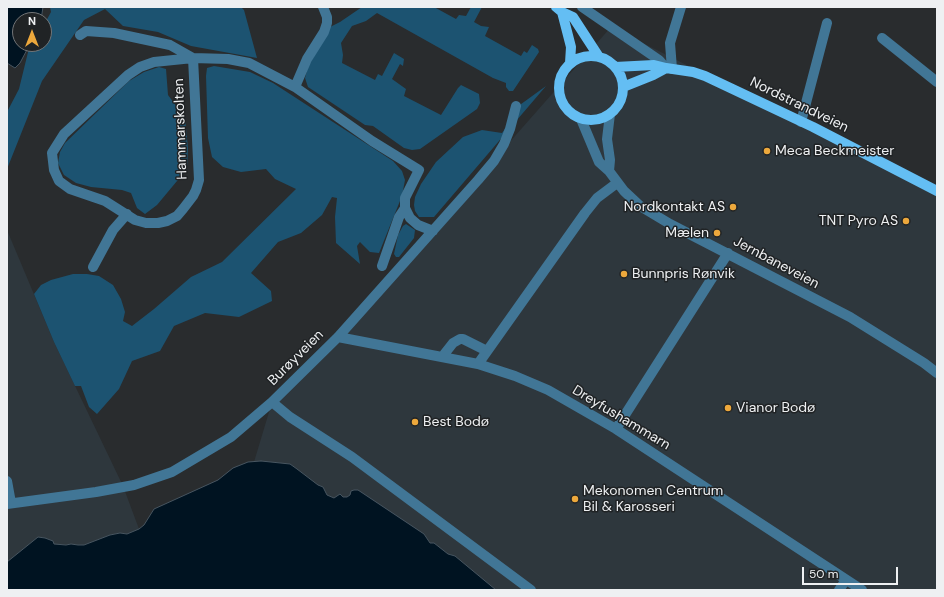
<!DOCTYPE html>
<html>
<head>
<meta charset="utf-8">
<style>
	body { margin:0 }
	#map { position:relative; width:944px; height:597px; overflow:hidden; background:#292c2e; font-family:"DM Sans",sans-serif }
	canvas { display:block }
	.frame { position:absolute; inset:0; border:8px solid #eef0f2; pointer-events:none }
	.north { position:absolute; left:12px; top:12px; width:40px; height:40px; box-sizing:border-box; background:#202325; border:1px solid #727577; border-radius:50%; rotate:0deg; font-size:11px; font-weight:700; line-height:16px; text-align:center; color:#eef0f2 }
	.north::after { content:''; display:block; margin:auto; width:14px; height:18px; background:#eda83c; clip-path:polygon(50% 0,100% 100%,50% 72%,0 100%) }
	.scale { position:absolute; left:802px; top:567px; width:96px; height:18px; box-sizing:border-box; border:2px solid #eef0f2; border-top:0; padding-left:5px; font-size:12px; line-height:14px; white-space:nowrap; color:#eef0f2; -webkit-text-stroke:3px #202325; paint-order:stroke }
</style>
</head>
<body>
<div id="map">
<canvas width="944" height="597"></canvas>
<div class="frame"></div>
<div class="north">N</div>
<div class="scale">50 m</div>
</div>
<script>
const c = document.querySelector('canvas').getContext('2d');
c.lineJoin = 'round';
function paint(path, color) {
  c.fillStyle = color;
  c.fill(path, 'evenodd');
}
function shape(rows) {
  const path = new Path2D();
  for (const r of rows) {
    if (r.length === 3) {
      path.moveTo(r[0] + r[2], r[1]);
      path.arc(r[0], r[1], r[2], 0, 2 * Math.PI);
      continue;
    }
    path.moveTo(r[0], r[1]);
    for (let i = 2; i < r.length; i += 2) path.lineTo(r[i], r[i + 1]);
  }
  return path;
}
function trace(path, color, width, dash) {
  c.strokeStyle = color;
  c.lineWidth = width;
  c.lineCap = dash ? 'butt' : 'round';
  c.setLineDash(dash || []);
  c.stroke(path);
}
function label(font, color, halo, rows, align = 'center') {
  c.font = font + ' "DM Sans",sans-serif';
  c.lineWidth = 3;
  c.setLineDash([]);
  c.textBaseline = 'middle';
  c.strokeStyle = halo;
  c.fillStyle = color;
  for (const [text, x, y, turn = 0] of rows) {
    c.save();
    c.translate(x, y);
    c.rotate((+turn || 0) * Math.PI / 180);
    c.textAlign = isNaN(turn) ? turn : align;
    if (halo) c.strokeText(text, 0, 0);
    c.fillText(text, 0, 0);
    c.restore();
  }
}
paint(shape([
	[611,27,937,191,937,590,496,590,455,556,448,554,434,543,430,543,424,534,415,529,350,495,347,497,334,498,327,495,325,493,323,487,318,485,297,469,290,464,281,463,254,462,272,402,338,337],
	[7,230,54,342,123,486,139,529,127,534,120,533,110,535,84,545,54,544,53,541,45,538,38,537,7,562]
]), '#2e373d');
paint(shape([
	[50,7,241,7,244,10,257,58,191,46,158,32,123,26,105,9,84,20,42,81,7,169,7,112,19,89,30,44,44,44,44,25,51,12],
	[362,7,434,7,456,19,459,15,466,16,471,7,482,7,474,22,481,26,489,27,485,36,521,56,524,51,527,53,532,45,538,49,539,52,513,91,509,91,506,87,506,83,493,78,377,13,366,21,352,26,341,43,343,55,342,63,375,80,378,74,382,76,394,53,404,59,403,66,400,64,392,79,406,89,404,96,441,115,458,88,461,85,479,94,480,103,477,109,420,149,412,150,404,148,373,126,365,125,308,87,305,78,308,67,330,27,340,22],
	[214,66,250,72,273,83,393,161,402,171,405,180,402,196,379,253,370,252,360,242,357,246,360,264,336,243,335,217,337,198,332,197,322,215,301,233,278,242,251,273,271,291,272,301,239,317,205,313,174,326,160,351,132,361,119,389,97,414,89,407,81,386,75,386,54,342,34,294,41,285,51,280,73,274,87,274,99,276,113,285,121,299,125,312,123,321,132,326,154,309,191,277,222,262,296,189,275,179,266,169,241,172,223,167,212,157,208,138,206,76,207,68],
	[159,67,166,69,168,95,185,118,188,148,187,169,157,205,145,214,137,208,131,193,122,190,91,187,76,183,64,175,58,163,60,152,65,143,129,81,144,72],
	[546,86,434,217,419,217,415,211,414,205,415,197,421,184,436,162,463,137,482,130,502,133,514,116,517,107],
	[406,224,415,230,414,238,399,257,396,257,394,254,398,235,403,226]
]), '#1c5371');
const water = shape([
	[7,7,43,7,41,20,20,20,20,44,30,44,20,63,15,68,7,63,7,7],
	[261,461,290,464,297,469,318,485,323,487,327,495,334,498,340,494,343,497,347,497,350,495,351,491,354,490,358,490,424,534,430,543,434,543,448,554,455,556,496,590,7,590,7,562,38,537,45,538,53,541,54,544,66,545,71,544,78,545,84,545,110,535,120,533,127,534,139,529,144,525,154,509,218,480,233,468,248,462,261,461]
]);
paint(water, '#001321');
trace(water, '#475560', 1);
trace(shape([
	[582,7,659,60,666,68],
	[80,35,86,31,114,33,170,45,193,58,199,180,196,190,193,196,183,209,177,216,167,221,158,223,146,223,135,220,105,201,70,189,59,181,54,170,52,153,64,134,128,75,140,67,154,62,193,58,228,59,249,63,295,87,372,141,419,170,405,198,405,208,410,218,418,225,433,231],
	[882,38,937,82],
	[672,69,670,43,681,7],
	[295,87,307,59,324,32,327,23,327,17,323,7],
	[581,119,599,162,609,171,624,191,640,206,670,224,850,317,924,363,937,373],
	[801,122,827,23],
	[609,171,610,160,607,139,610,114],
	[382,266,399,217,405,208],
	[93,267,113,230,127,214],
	[338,337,478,364,515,376,548,390,616,429,862,590],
	[442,357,453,343,460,339,463,339,487,351],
	[478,364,585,213,597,198,617,183],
	[272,402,290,417,352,457,531,590],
	[616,429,728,253],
	[7,481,11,503],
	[7,504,96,492,134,485,172,472,231,437,272,402,338,337,478,180,494,161,504,144,510,129,516,106],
	[839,590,846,580]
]), '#417696', 10);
trace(shape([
	[556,7,562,12,573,17,599,57],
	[562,12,571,47,570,63],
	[591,88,32],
	[615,67,654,65,666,68,693,72,705,76,813,127,937,191],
	[623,87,653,75,666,68]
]), '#64bef3', 10);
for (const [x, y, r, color] of [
	[767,151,4,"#eda83c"],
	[733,207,4,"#eda83c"],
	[906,221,4,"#eda83c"],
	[717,233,4,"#eda83c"],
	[624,274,4,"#eda83c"],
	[728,408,4,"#eda83c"],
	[415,422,4,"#eda83c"],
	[575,499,4,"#eda83c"]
]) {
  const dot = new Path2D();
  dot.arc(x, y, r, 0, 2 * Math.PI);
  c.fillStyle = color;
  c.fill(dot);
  trace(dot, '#202325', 1.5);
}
label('14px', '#eef0f2', '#202325', [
	["Nordstrandveien",799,105,26],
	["Hammarskolten",181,129,-92],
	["Jernbaneveien",776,263,28],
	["Burøyveien",296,358,-45],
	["Dreyfushammarn",621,418,31]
]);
label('14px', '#eef0f2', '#202325', [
	["Meca Beckmeister",775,151],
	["Nordkontakt AS",725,207,"right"],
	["TNT Pyro AS",898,221,"right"],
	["Mælen",709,233,"right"],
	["Bunnpris Rønvik",632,274],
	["Vianor Bodø",736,408],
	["Best Bodø",423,422],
	["Mekonomen Centrum",583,491],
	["Bil & Karosseri",583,507]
], 'left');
</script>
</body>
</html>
